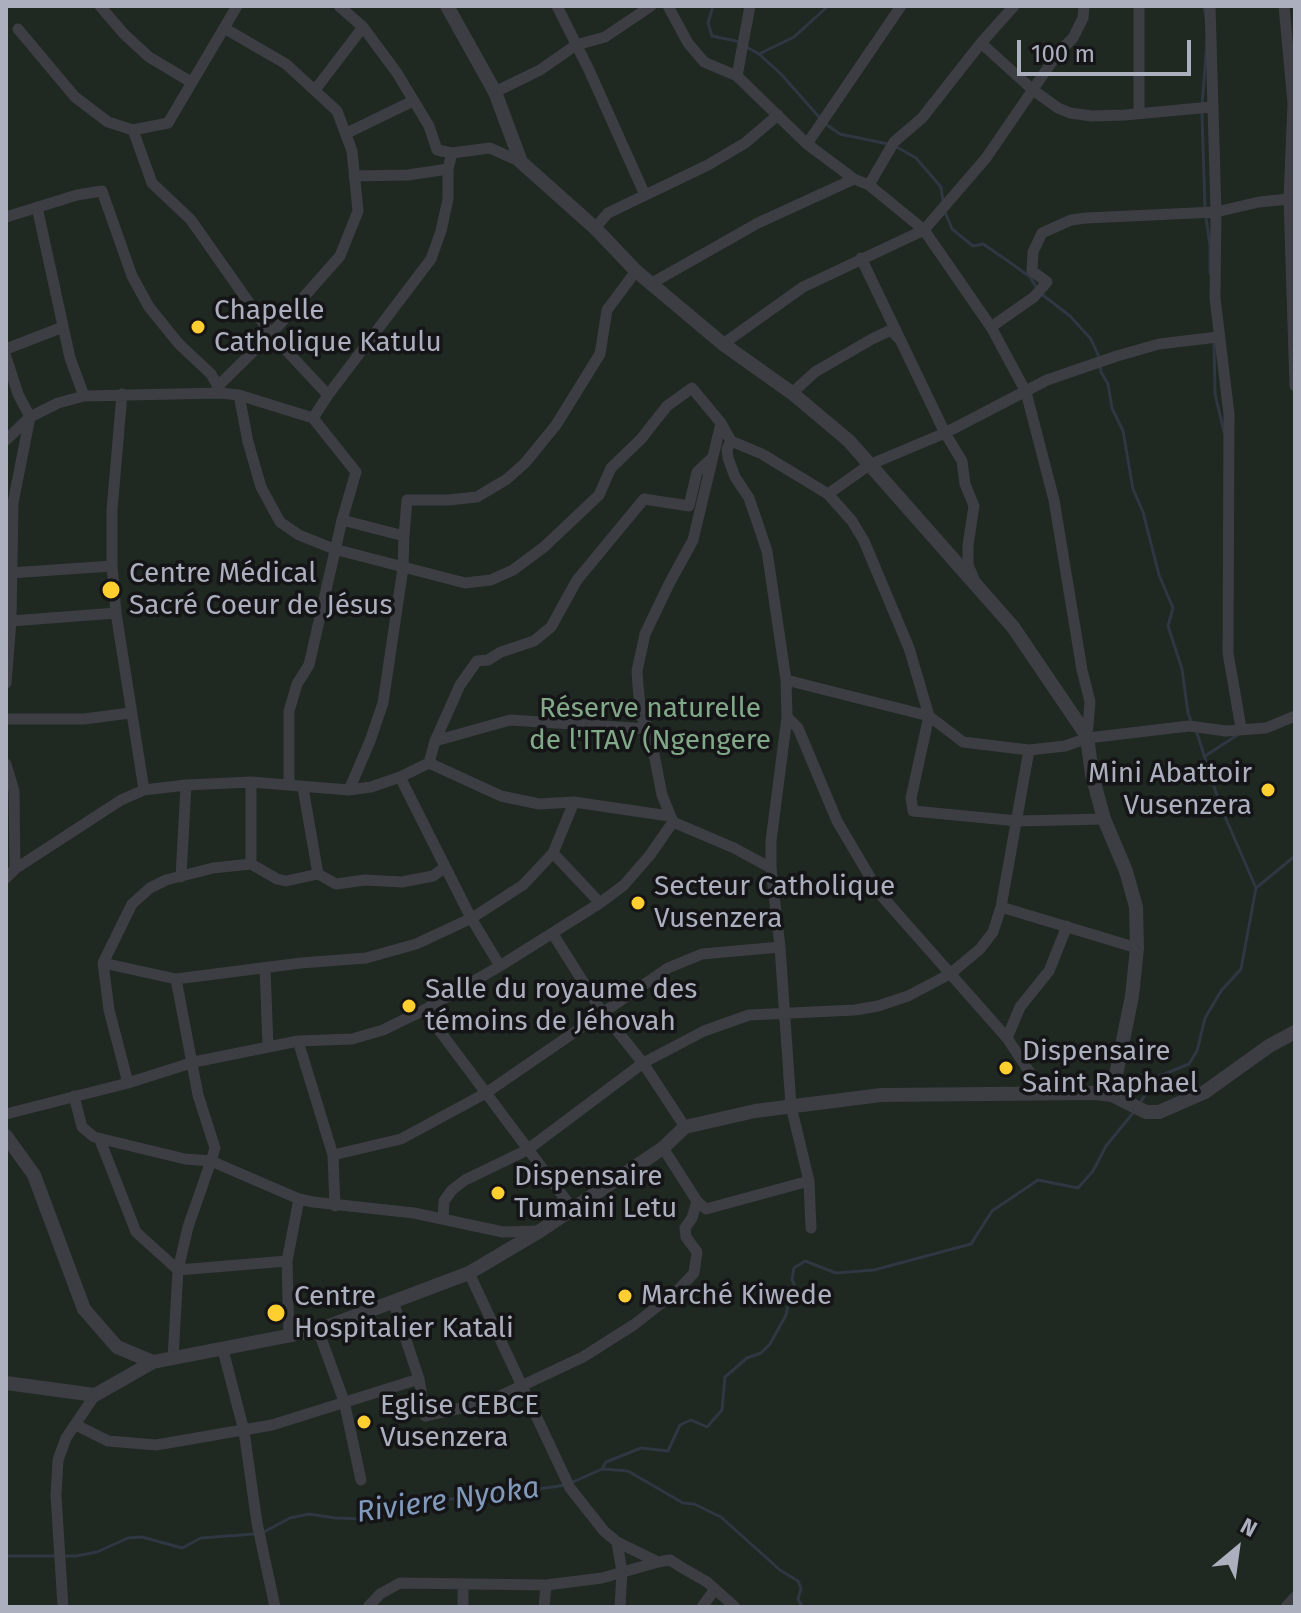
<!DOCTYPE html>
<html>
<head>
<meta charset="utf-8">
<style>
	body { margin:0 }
	#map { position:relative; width:1301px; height:1613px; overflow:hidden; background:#1a1a1d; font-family:"Fira Sans",sans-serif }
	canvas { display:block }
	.frame { position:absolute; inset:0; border:8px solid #acafbd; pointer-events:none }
	.north { position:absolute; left:1197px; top:1509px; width:80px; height:80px; -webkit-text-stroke:6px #151518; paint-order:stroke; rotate:29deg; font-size:22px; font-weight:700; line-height:32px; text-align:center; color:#acafbd }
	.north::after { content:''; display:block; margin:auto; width:28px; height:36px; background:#acafbd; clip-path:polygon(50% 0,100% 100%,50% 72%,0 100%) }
	.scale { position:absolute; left:1017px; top:40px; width:174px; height:36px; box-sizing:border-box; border:4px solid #acafbd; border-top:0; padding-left:10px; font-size:24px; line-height:28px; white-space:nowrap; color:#acafbd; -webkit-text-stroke:6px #151518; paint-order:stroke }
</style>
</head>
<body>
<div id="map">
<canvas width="1301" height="1613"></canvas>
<div class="frame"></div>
<div class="north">N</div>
<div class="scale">100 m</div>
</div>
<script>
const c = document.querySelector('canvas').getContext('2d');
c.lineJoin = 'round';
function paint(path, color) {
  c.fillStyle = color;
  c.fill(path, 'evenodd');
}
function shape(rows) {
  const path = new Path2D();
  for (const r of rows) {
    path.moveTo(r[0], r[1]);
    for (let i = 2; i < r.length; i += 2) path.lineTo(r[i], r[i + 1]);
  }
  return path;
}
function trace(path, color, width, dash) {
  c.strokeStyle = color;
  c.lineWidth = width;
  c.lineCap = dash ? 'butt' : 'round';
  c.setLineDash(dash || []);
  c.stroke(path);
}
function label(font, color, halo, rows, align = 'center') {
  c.font = font + ' "Fira Sans",sans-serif';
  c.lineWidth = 7;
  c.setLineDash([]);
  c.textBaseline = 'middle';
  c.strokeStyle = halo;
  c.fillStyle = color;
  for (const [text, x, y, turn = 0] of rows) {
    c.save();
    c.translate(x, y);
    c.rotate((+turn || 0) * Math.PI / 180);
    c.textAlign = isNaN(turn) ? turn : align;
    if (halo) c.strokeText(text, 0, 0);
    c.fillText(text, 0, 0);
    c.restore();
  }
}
paint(shape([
	[6,6,1295,6,1295,1607,6,1607]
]), '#1f2821');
trace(shape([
	[713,6,708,23,712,36,736,41,759,54,781,74,819,117],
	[1204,6,1206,18],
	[759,54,794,37,828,6],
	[1202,105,1207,41],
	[1202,113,1205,209],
	[824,123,840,134,888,144],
	[895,146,916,158,941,187,943,201],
	[945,212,952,229,973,246,983,244,1008,261,1030,277,1036,287],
	[1206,217,1210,246,1210,273],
	[1040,293,1070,316,1091,339,1099,357],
	[1214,340,1215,394,1224,432],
	[1100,364,1101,372,1108,384,1112,408,1123,431,1133,489,1143,512,1159,575,1173,608,1168,626,1182,669,1188,713,1192,723],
	[1205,756,1239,734],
	[1256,888,1295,856],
	[1140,1103,1157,1077,1189,1064,1197,1051,1205,1018,1221,991,1241,969,1256,888,1220,805,1196,730],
	[602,1469,628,1471,683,1503,694,1504,721,1517,780,1570,798,1581,801,1588,798,1599,802,1607],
	[573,1482,602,1469,606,1462,641,1448,668,1451,680,1425,691,1420,707,1427,722,1410,725,1377,747,1358,761,1353,770,1344,786,1315,788,1305,796,1290,792,1279,794,1268,805,1261,836,1273,874,1270,971,1244,992,1211,1038,1180,1078,1188,1093,1171,1106,1146,1133,1113],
	[262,1533,290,1518,309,1514,335,1518,364,1519,410,1509,430,1501,505,1494,566,1485],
	[6,1556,76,1556,97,1552,128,1538,142,1537,182,1548,201,1538,254,1534]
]), '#2e3742', 3);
trace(shape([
	[100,6,124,34,149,57,191,82],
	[339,6,363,27,397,73,429,126,437,150,452,153],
	[557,6,589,70,645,195],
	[668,6,688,43,704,62,737,76],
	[750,6,737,76,807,144,854,179,869,185,924,230,991,327,1026,392,1054,500,1082,670,1090,702,1087,736],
	[1210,6,1216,212,1215,298,1229,414,1228,653,1241,728],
	[1284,6,1293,103,1289,199,1295,386],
	[18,29,75,97,108,122,133,130,168,123,237,6],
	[981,43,1033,90,1058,108,1070,113,1092,116,1125,115,1211,107],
	[315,90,363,27],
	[495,92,540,70,576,45,605,37,651,6],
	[1139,113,1139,6],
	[133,130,152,183,191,220,271,334,328,395],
	[347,133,413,101],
	[807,144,901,6],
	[354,176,408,175,448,169],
	[869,185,894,142,922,118,981,43,1014,6],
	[37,207,70,358,84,396],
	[6,217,77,195,102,191,132,276,149,307,179,344,211,374,220,390],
	[595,228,608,213,708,165,745,143,778,115],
	[861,258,945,433,962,461,965,484,974,506,968,545,968,565,974,579],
	[652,283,758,223,854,179],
	[991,327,1034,297,1047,282,1032,271,1033,252,1042,233,1071,220,1086,218,1216,212,1259,202,1289,199],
	[723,344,803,287,924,230,986,158,1058,53,1073,38,1083,18,1084,6],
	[6,349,63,327],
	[6,357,18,394,30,417,13,503,11,621,6,683],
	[219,385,271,334,340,256,358,211,352,151,337,111,286,64,224,28],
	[792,393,815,372,872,339,891,330,898,338],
	[122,394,112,510,112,566,116,613,144,790],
	[239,395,248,442,261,487,280,522,299,535,334,549,465,583,491,580,513,570,544,547,599,495,611,468,641,439,667,406,692,388,721,423,731,441,762,454,828,494,852,521,864,541,909,648,929,716,911,798,913,811,1018,821,1104,819],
	[313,418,356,472,342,520,404,536,407,500,448,500,477,497,507,479,525,463,556,425,600,354,607,310,636,271],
	[721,423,693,540,669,584,645,634,637,671,638,686,641,716,649,729,662,795,673,822,734,848,771,868],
	[6,440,30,417,58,403,84,396,220,393,239,395,313,418,328,395,431,259,441,231,448,199,448,169,452,153,490,148,521,162],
	[731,441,727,449,728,458,735,477,749,498,767,551,786,680,787,717,771,841,771,868,780,947,791,1106,809,1181,811,1228],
	[828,494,869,465,945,433,1047,380,1117,356,1159,344,1218,337],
	[10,573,112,566],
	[11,621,116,613],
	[786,680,929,716,963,742,1029,750,1065,746,1088,738,1189,726,1226,731,1266,728,1295,716],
	[787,717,798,728,837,821,880,894,1007,1038,1044,1094],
	[6,719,84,719,130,713],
	[435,741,510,720,649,729],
	[429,763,501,796,539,804,574,802,669,816],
	[6,764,14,791,15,869],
	[400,777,471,918,500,966],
	[289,785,289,711,297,684,309,665,342,520],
	[303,788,318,874],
	[349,790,370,741,383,703,403,568,404,536],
	[553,853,600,903],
	[251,864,251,782],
	[181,877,186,785],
	[6,878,15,869,121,800,144,790,186,785,251,782,349,790,371,787,400,777,429,763,435,741,460,685,477,661,488,660,501,652,534,641,551,627,577,580,644,499,689,506,697,472,712,458],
	[1001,907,1137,948],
	[553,934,602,1012,643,1063,685,1127],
	[103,963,176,979,301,963,366,958,416,944,472,918,523,885,553,853,574,802],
	[265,968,268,1046],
	[176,979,198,1095,215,1148,211,1161,299,1199,313,1202,414,1213,503,1232,539,1231],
	[424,1010,572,1208],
	[1007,1038,1020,1007,1049,971,1067,926],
	[298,1041,333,1155,335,1206],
	[128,1083,109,1010,103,963,132,904,150,888,166,880,213,868,251,864,277,879,286,881,318,874,336,884,365,880,402,882,433,876,444,868],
	[74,1096,82,1127,94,1137,185,1159,211,1161,188,1227,178,1270,173,1358],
	[6,1114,128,1083,194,1062,298,1041,352,1039,383,1030,424,1010,500,966,600,903,624,885,650,855,673,822],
	[100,1140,136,1232,178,1270,287,1261],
	[333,1155,401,1139,486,1093,668,968,702,954,780,947],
	[697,1201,706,1209,809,1181],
	[443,1219,444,1201,452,1190,465,1180,527,1150,643,1063,704,1031,749,1015,855,1010,878,1006,908,996,950,974,980,949,993,932,1001,907,1029,750],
	[469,1273,570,1488,604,1531,617,1542,658,1562,670,1560,681,1567,707,1582,735,1607],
	[393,1301,419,1379,425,1416,485,1403,583,1357,635,1324,678,1290,694,1273,697,1252,686,1237,685,1228,692,1218,697,1201,663,1148],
	[318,1330,344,1401,361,1480],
	[289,1337,287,1261,299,1199],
	[223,1350,244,1431,257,1523,275,1607],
	[76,1425,108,1441,156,1445,272,1425,419,1379],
	[617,1542,622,1572,620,1607],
	[63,1607,56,1495,58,1460,66,1438,95,1395],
	[368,1607,380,1594,400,1583,546,1585,602,1578,658,1562],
	[463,1607,463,1584],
	[544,1607,546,1585],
	[702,1607,715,1589],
	[1286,1607,1295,1597]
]), '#3d3d44', 11);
trace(shape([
	[447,6,495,92,521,162,595,228,636,271,723,344,792,393,849,441,1013,627,1087,736,1092,775,1104,819,1126,871,1136,907,1137,948,1132,996,1112,1095],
	[6,1136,34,1175,84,1309,117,1347,153,1362],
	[6,1383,95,1395,153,1362,318,1330,469,1273,540,1231,663,1148,685,1127,755,1111,881,1095,1096,1093,1112,1095,1146,1112,1159,1112,1205,1092,1269,1046,1295,1032]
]), '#3d3d44', 14);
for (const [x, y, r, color] of [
	[198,327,8,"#ffce2f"],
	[111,590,10,"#ffce2f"],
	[1268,790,8,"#ffce2f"],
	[638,903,8,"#ffce2f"],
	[409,1006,8,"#ffce2f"],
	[1006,1068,8,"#ffce2f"],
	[498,1193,8,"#ffce2f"],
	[625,1296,8,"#ffce2f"],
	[276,1313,10,"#ffce2f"],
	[364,1422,8,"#ffce2f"]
]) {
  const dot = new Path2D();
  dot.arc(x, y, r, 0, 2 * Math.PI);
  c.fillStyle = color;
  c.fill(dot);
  trace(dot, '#151518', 3);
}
label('28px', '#acafbd', '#151518', [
	["Chapelle",214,311],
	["Catholique Katulu",214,343],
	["Centre Médical",129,574],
	["Sacré Coeur de Jésus",129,606],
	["Mini Abattoir",1252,774,"right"],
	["Vusenzera",1252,806,"right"],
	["Secteur Catholique",654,887],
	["Vusenzera",654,919],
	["Salle du royaume des",425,990],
	["témoins de Jéhovah",425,1022],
	["Dispensaire",1022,1052],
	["Saint Raphael",1022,1084],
	["Dispensaire",514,1177],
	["Tumaini Letu",514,1209],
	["Marché Kiwede",641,1296],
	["Centre",294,1297],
	["Hospitalier Katali",294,1329],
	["Eglise CEBCE",380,1406],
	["Vusenzera",380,1438]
], 'left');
label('28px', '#81a988', '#151518', [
	["Réserve naturelle",650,709],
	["de l'ITAV (Ngengere",650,741]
]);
label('italic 30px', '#8199ba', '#151518', [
	["Riviere Nyoka",448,1501,-8]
]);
</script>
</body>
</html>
